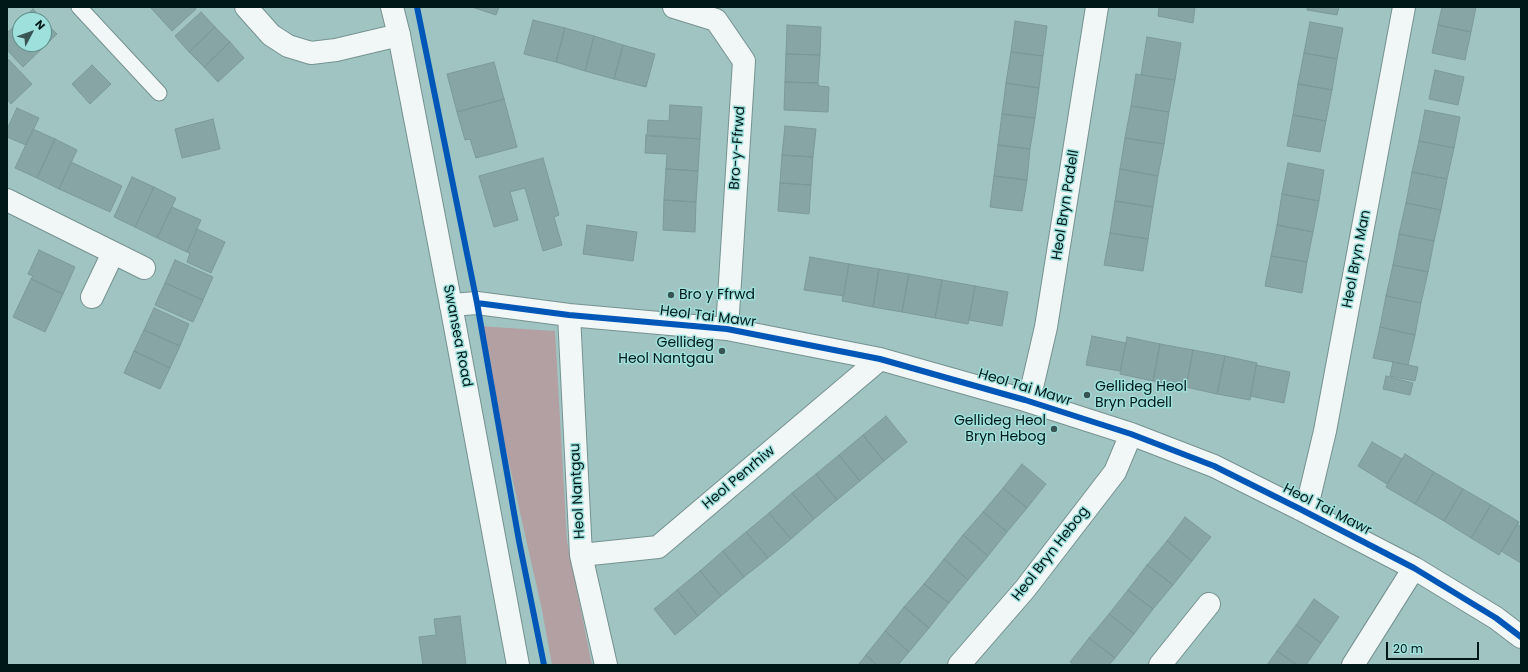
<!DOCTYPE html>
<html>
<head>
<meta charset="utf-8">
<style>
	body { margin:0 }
	#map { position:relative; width:1528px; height:672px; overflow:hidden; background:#a0c4c2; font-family:Poppins,sans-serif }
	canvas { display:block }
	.frame { position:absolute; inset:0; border:8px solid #001817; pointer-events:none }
	.north { position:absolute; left:12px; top:12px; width:40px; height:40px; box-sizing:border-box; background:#9ee0dc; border:1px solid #5f908d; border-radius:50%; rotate:49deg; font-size:11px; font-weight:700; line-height:16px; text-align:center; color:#001817 }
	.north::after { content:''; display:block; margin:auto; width:14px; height:18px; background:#385453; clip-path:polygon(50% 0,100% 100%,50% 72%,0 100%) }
	.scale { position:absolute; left:1386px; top:642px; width:93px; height:18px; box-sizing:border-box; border:2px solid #001817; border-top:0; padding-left:5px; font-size:12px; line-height:14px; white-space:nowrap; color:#001817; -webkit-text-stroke:3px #9ee0dc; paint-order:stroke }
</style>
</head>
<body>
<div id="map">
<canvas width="1528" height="672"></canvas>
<div class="frame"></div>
<div class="north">N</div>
<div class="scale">20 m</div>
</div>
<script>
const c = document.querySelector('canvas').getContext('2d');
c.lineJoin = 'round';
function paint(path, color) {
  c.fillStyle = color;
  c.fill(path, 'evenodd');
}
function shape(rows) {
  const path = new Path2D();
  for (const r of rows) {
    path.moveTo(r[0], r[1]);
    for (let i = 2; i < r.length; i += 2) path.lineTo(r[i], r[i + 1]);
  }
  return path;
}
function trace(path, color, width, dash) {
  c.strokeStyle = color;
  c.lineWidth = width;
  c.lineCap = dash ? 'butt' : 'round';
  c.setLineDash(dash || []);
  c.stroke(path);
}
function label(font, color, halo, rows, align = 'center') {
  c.font = font + ' Poppins,sans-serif';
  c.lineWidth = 3;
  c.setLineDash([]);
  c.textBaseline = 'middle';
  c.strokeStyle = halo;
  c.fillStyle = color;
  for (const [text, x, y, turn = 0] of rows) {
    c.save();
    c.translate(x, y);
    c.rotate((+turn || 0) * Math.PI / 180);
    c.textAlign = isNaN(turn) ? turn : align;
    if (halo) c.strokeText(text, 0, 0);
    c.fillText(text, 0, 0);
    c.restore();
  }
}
paint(shape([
	[478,326,555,331,567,541,592,665,552,665,542,610]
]), '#b3a0a3');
const building = shape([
	[150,7,194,7,196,9,172,31,150,7],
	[472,7,499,7,496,15,472,7],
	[1159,7,1195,7,1193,23,1158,16,1159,7],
	[1307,7,1339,7,1337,15,1307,10,1307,7],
	[1442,7,1476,7,1471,32,1438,25,1442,7],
	[33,9,43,20,21,20,33,9],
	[201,12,215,27,189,52,175,36,201,12],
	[533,20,565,28,556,62,524,54,533,20],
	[20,21,20,44,44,44,44,21,57,34,23,67,7,50,7,33,20,21],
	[1015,21,1047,26,1043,56,1011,52,1015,21],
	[1310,22,1343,28,1337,59,1304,53,1310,22],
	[787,25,821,27,820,55,786,54,787,25],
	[1438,25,1471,32,1465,60,1432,53,1438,25],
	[215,27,230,42,204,67,189,52,215,27],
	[565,28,594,36,585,71,556,62,565,28],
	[594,36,623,45,614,79,585,71,594,36],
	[1147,37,1181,43,1175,80,1141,75,1147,37],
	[230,42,244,58,218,82,204,67,230,42],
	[623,45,655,54,646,87,614,79,623,45],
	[1011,52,1043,56,1039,88,1006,83,1011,52],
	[1304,53,1337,59,1332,90,1298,84,1304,53],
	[786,54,820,55,818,83,785,82,786,54],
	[9,60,32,84,11,104,7,99,7,62,9,60],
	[494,62,504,99,457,112,447,74,494,62],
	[92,65,111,84,90,104,72,84,92,65],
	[1435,70,1464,77,1458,105,1429,99,1435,70],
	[1136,74,1175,80,1169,112,1131,106,1136,74],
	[785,82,818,83,819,86,829,87,828,112,784,110,785,82],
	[1006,83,1039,88,1035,118,1002,114,1006,83],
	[1298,84,1332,90,1326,121,1293,115,1298,84],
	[504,99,517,147,476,158,470,139,465,140,457,112,504,99],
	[670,105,702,107,700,139,647,136,648,120,669,121,670,105],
	[1131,106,1169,112,1164,144,1125,138,1131,106],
	[17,108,39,118,26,145,7,137,7,129,17,108],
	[1425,110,1460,117,1454,148,1419,141,1425,110],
	[1002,114,1035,118,1030,149,998,145,1002,114],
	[1293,115,1326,121,1320,152,1287,146,1293,115],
	[213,119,220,149,182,158,175,129,213,119],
	[785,126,816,129,813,157,782,155,785,126],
	[33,129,55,139,37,178,15,168,33,129],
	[646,135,700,139,698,171,666,169,667,154,645,153,646,135],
	[1125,138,1164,144,1158,176,1120,169,1125,138],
	[55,139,77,150,59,189,37,178,55,139],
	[1419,141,1454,148,1447,179,1412,172,1419,141],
	[998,145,1030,149,1027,180,994,176,998,145],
	[782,155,813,157,811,185,780,183,782,155],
	[543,158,559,215,554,217,562,245,543,251,525,188,510,192,518,220,494,227,479,176,543,158],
	[71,162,122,186,110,212,59,189,71,162],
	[1288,163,1324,170,1319,201,1282,194,1288,163],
	[666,169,698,171,696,202,664,200,666,169],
	[1120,169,1158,176,1153,207,1115,201,1120,169],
	[1412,172,1447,179,1441,210,1406,203,1412,172],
	[994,176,1027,180,1022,211,990,207,994,176],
	[132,177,154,187,135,227,114,217,132,177],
	[780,183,811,185,809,214,778,211,780,183],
	[154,187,176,198,157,238,135,227,154,187],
	[1282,194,1319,201,1313,232,1277,225,1282,194],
	[664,200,696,202,695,232,663,230,664,200],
	[1115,201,1153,207,1148,239,1110,233,1115,201],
	[1406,203,1441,210,1434,241,1399,234,1406,203],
	[172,207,201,220,187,252,157,238,172,207],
	[587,225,637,232,633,261,583,254,587,225],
	[1277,225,1313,232,1307,262,1271,256,1277,225],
	[197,229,225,242,211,273,187,262,190,253,187,252,197,229],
	[1110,233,1148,239,1143,271,1104,265,1110,233],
	[1399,234,1434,241,1428,272,1393,265,1399,234],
	[39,250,75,267,63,294,31,279,33,276,28,274,39,250],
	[1271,256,1307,262,1302,293,1265,286,1271,256],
	[810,257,849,264,844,296,804,290,810,257],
	[175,260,213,277,203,300,165,283,175,260],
	[849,264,879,269,873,307,842,301,849,264],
	[1393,265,1428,272,1421,303,1386,296,1393,265],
	[879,269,909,274,902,312,873,307,879,269],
	[909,274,942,280,935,318,902,312,909,274],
	[31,279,63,294,45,332,13,317,31,279],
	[942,280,975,286,968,324,935,318,942,280],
	[165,283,203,300,193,322,155,305,165,283],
	[975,286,1008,292,1002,326,969,320,975,286],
	[1386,296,1421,303,1415,335,1380,327,1386,296],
	[154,308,189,324,180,346,144,330,154,308],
	[1380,327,1415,335,1408,365,1373,358,1380,327],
	[144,330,180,346,170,368,134,351,144,330],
	[1092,336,1126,343,1120,371,1086,365,1092,336],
	[1127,337,1160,344,1153,381,1120,374,1127,337],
	[1160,344,1193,350,1186,387,1153,381,1160,344],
	[1193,350,1225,356,1217,394,1186,387,1193,350],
	[134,351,170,368,160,389,124,373,134,351],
	[1225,356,1257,363,1250,400,1217,394,1225,356],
	[1393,362,1418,367,1415,381,1390,376,1393,362],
	[1256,365,1290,372,1284,403,1250,396,1256,365],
	[1386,376,1413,383,1410,395,1383,389,1386,376],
	[886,416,907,442,884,461,863,435,886,416],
	[863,435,884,461,860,481,839,455,863,435],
	[1372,442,1402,459,1387,484,1358,466,1372,442],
	[1405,454,1434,472,1415,504,1386,487,1405,454],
	[839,455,860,481,837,500,816,474,839,455],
	[1022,464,1046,484,1027,508,1003,488,1022,464],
	[1434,472,1463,489,1444,521,1415,504,1434,472],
	[816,474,837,500,814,519,792,493,816,474],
	[1003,488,1027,508,1007,532,983,512,1003,488],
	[1463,489,1491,505,1471,538,1444,521,1463,489],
	[792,493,814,519,791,539,769,513,792,493],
	[1491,505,1519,522,1499,555,1471,538,1491,505],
	[983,512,1007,532,988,556,963,535,983,512],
	[769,513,791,539,768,558,746,532,769,513],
	[1185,517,1211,537,1192,561,1167,541,1185,517],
	[1517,524,1521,527,1521,563,1501,551,1517,524],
	[746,532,768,558,744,577,723,551,746,532],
	[963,535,988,556,968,580,944,559,963,535],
	[1167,541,1192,561,1173,585,1147,565,1167,541],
	[723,551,744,577,721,596,700,571,723,551],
	[944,559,968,580,949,603,924,584,944,559],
	[1147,565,1173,585,1153,609,1128,590,1147,565],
	[700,571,721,596,698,616,677,590,700,571],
	[924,584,949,603,929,628,904,607,924,584],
	[677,590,698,616,675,635,654,609,677,590],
	[1128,590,1153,609,1134,634,1109,614,1128,590],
	[1314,599,1339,617,1321,643,1296,625,1314,599],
	[904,607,929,628,909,652,885,631,904,607],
	[1109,614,1134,634,1115,658,1089,638,1109,614],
	[460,616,466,665,423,665,419,637,436,635,434,619,460,616],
	[1296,625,1321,643,1306,665,1297,665,1277,651,1296,625],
	[885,631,909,652,898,665,877,665,866,655,885,631],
	[1089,638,1115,658,1109,665,1074,665,1070,662,1089,638],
	[1277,651,1297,665,1267,665,1277,651],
	[866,655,877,665,858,665,866,655]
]);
paint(building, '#88a5a6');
trace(building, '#7c999a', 1);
const lane = shape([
	[79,7,159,93]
]);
const street = shape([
	[246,7,271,35,288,46,311,53,336,50,399,35],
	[674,7,716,20,744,61,727,329],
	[7,200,144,268],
	[92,297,113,253],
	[451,305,477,303,569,315,727,329,880,359,1025,400,1131,434,1214,466,1300,509,1414,568,1496,618,1521,637],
	[569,315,581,555,606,665],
	[1025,400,1033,383,1046,327,1097,7],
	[1300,509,1310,494,1325,431,1404,7],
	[581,555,658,547,880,359],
	[959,665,1025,589,1115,472,1131,434],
	[1160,665,1209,604],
	[1353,665,1414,568]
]);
const secondary = shape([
	[392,7,399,35,451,305,518,665]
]);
trace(lane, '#759290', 17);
trace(street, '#759290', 24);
trace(secondary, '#759290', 24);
trace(lane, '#f1f6f6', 15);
trace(street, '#f1f6f6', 22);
trace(secondary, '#f1f6f6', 22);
trace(shape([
	[417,7,477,303,519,541,544,665],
	[477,303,569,315,727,329,880,359,1025,400,1131,434,1214,466,1300,509,1414,568,1496,618,1521,637]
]), '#0057b8', 6);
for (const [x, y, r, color] of [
	[671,295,4,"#385453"],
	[722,351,4,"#385453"],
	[1087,395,4,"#385453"],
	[1054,429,4,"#385453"]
]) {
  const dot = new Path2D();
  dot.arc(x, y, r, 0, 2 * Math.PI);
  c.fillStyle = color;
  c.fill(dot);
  trace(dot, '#9ee0dc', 1.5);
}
label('14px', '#001817', '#9ee0dc', [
	["Bro-y-Ffrwd",738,148,-86],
	["Heol Bryn Padell",1066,205,-81],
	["Heol Bryn Man",1357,259,-79],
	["Heol Tai Mawr",708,317,7],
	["Swansea Road",457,336,79],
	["Heol Tai Mawr",1025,388,17],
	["Heol Penrhiw",739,478,-40],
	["Heol Nantgau",578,491,-93],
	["Heol Tai Mawr",1327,510,27],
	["Heol Bryn Hebog",1051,554,-52]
]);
label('14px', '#001817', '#9ee0dc', [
	["Bro y Ffrwd",679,295],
	["Gellideg",714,343,"right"],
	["Heol Nantgau",714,359,"right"],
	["Gellideg Heol",1095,387],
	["Bryn Padell",1095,403],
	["Gellideg Heol",1046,421,"right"],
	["Bryn Hebog",1046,437,"right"]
], 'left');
</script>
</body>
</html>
